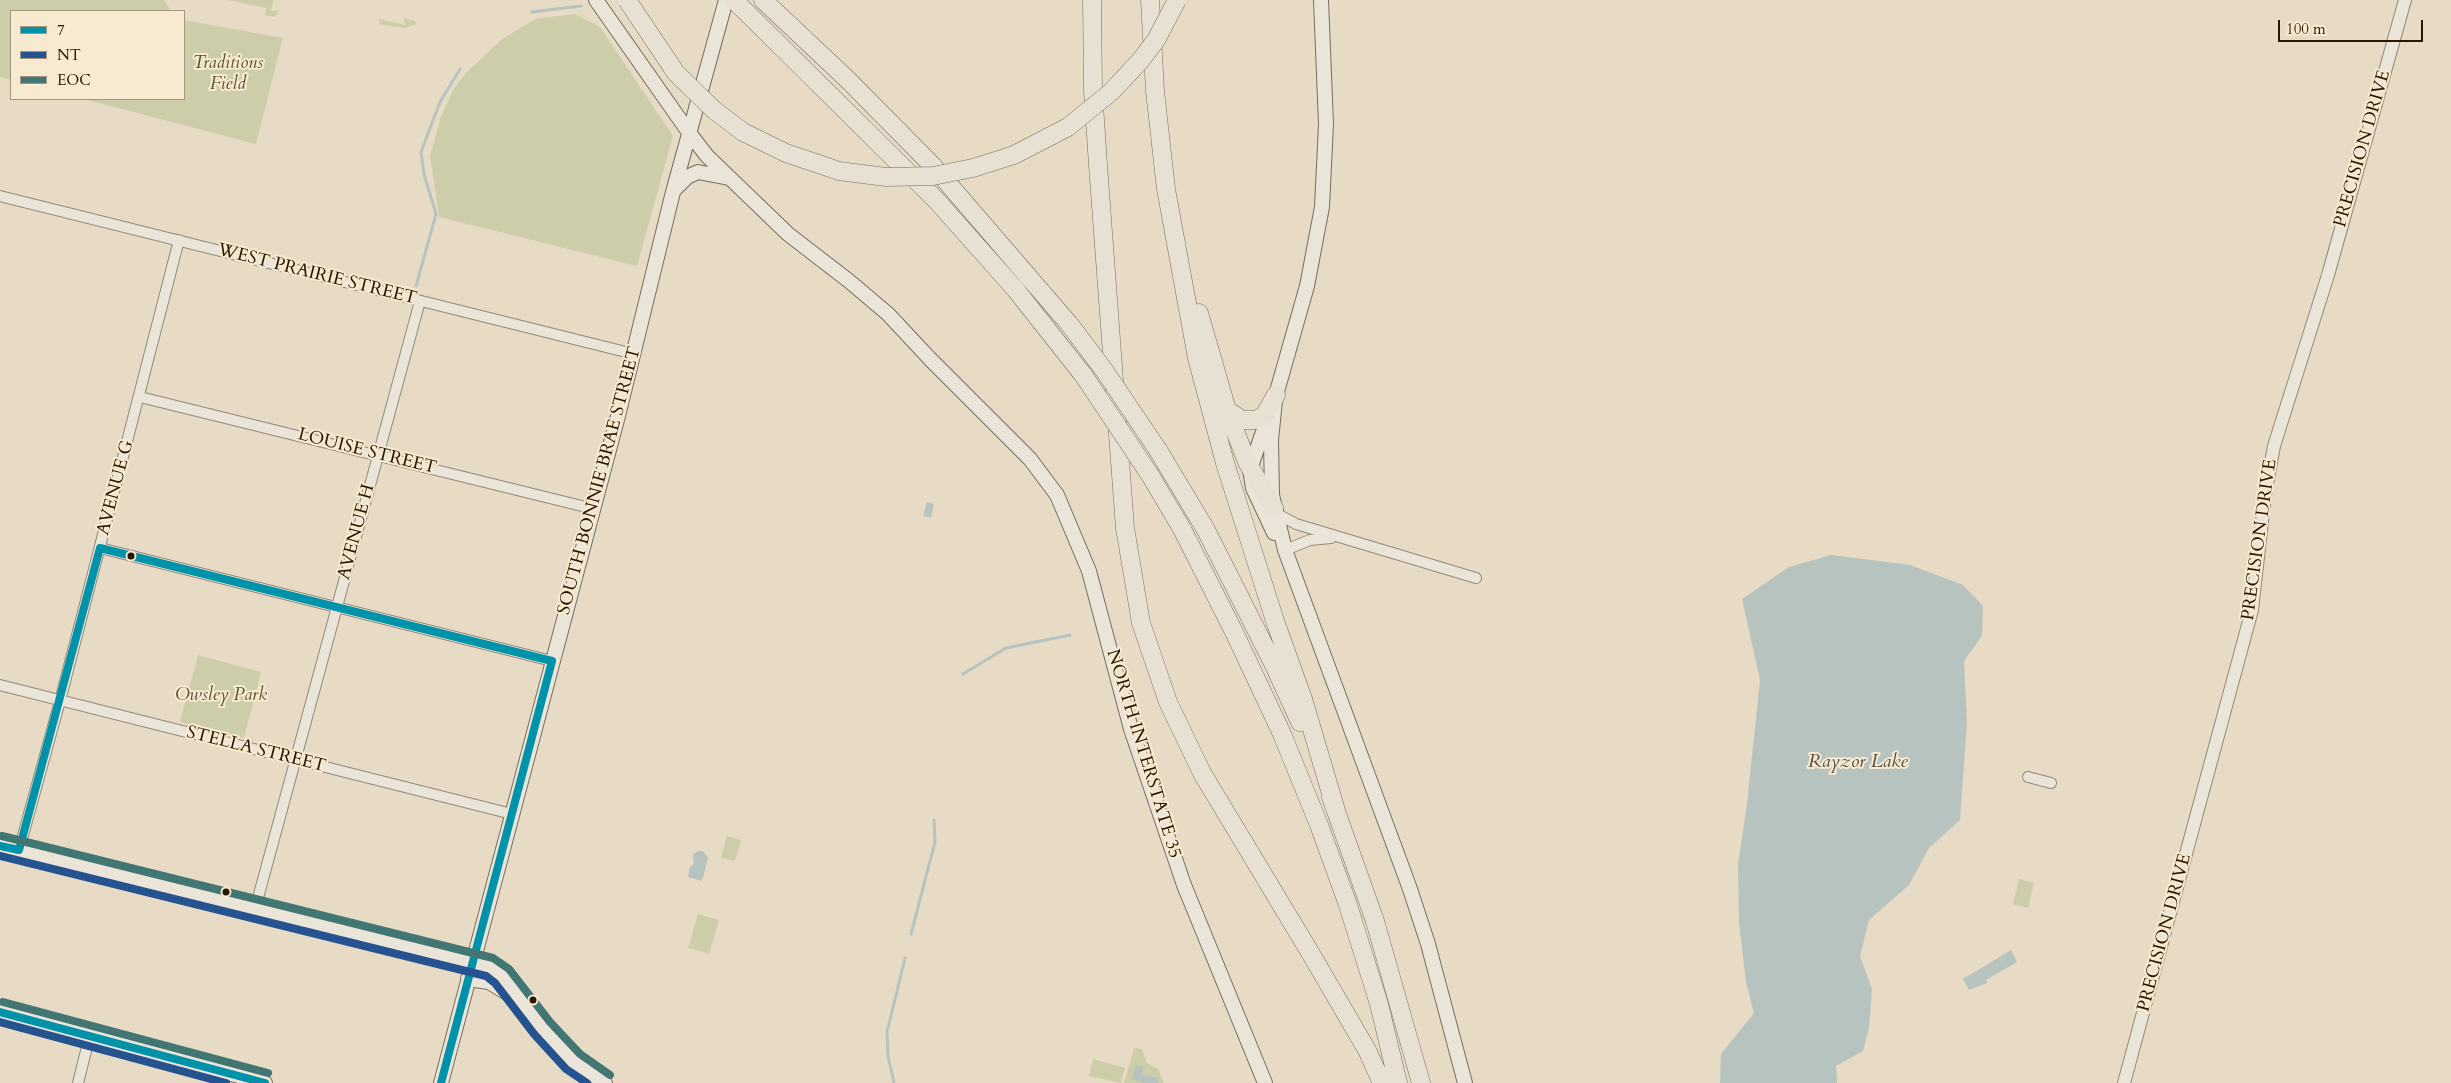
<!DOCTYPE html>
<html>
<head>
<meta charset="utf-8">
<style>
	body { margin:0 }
	#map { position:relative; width:2451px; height:1083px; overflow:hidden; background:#e7dbc5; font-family:Cardo,serif }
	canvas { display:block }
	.legend { position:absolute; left:10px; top:10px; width:175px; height:90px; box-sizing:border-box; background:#f8ead0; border:1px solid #a4957e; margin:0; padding:6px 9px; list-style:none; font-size:15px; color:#271602 }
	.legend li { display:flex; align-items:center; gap:10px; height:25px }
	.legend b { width:25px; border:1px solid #a4957e }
	.scale { position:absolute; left:2278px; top:20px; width:145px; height:22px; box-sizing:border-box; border:2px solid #271602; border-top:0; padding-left:6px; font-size:15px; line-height:18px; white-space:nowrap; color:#271602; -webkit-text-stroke:4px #f8ead0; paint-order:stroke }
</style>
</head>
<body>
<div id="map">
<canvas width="2451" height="1083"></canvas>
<ul class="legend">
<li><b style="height:6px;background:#0092a9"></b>7</li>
<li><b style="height:6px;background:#24538f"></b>NT</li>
<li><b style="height:6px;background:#427672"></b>EOC</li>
</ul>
<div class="scale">100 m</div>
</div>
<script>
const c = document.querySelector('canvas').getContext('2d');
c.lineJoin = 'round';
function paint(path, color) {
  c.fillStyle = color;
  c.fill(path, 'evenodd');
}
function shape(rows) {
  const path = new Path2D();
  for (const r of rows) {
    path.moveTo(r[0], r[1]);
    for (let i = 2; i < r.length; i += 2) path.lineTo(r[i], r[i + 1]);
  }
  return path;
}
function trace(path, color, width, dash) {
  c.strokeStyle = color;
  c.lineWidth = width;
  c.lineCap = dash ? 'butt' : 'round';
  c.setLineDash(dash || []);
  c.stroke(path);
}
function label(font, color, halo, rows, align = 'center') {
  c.font = font + ' Cardo,serif';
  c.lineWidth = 4;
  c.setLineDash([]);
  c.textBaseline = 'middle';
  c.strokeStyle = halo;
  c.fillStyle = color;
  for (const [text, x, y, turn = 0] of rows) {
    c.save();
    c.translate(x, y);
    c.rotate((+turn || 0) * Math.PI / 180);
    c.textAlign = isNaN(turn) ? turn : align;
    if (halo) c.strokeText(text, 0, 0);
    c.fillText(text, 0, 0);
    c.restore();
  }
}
paint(shape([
	[0,0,164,0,171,11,11,11,11,80,0,77],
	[228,0,273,0,271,11,279,10,275,17,265,15,266,8],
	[575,14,600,27,673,136,637,266,439,217,430,156,441,117,453,90,466,73,502,39,535,19],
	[404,18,415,21,416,24,405,28,379,24,380,19,405,25],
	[184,20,283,38,256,144,84,99,184,99],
	[198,655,261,672,244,738,180,722],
	[727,836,741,840,735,861,721,858],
	[2019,879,2034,883,2028,908,2013,904],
	[698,914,719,920,709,954,688,948],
	[1134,1048,1142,1049,1147,1063,1158,1069,1164,1083,1124,1083],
	[1093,1059,1125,1068,1121,1083,1089,1076]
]), '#cdcea9');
paint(shape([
	[927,502,934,504,931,518,923,516],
	[1831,555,1910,565,1963,585,1983,606,1982,636,1964,661,1967,723,1960,820,1929,848,1909,885,1869,920,1860,956,1872,989,1869,1028,1863,1051,1836,1066,1837,1083,1720,1083,1721,1054,1754,1013,1746,982,1739,923,1738,864,1747,804,1760,680,1742,599,1789,567],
	[699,851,703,851,708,858,702,881,688,877,690,867,694,864,693,854],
	[2011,950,2017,962,1986,980,1987,983,1969,990,1963,979],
	[1136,1065,1143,1067,1142,1075,1157,1077,1158,1083,1143,1083,1132,1079]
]), '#b7c3be');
trace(shape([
	[532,12,581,6],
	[416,286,436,214,424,174,421,152,440,102,460,69],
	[963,674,1006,648,1070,635],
	[911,934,935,842,934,820],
	[894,1083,888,1056,887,1032,905,958]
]), '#b7c3be', 3);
const minor = shape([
	[0,196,634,354],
	[140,397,594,509],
	[1275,510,1281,516,1296,524,1476,578],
	[100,548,552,661],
	[1285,550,1310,540,1331,538],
	[0,685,512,814],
	[2028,777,2051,783],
	[19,850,60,701,179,240],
	[255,909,420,301],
	[78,1083,90,1035]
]);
const tertiary = shape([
	[2124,1083,2252,610,2265,495,2274,446,2328,275,2405,0]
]);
const secondary = shape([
	[596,0,690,134,707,156,788,234,849,281,888,314,931,360,1030,459,1057,495,1089,571,1131,729,1184,885,1265,1083],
	[675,189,687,177,698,172,729,178],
	[1275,401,1271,440,1272,495,1285,550,1410,889,1428,944,1465,1083],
	[1274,533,1253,488,1250,469,1276,395,1307,286,1322,207,1326,124,1321,0],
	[0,846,490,967,502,976,542,1028,573,1062,605,1083],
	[468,979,489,982,512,996],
	[0,1012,265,1083],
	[441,1083,618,416,673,192,726,0]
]);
const motorway = shape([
	[734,0,936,200,1016,290,1084,376],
	[763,0,847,79,933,166,1070,325],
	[1092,0,1093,90,1098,165,1125,528,1141,623,1168,702,1202,773,1308,949,1367,1050,1382,1083],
	[1150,0,1155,91,1166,189,1197,358,1225,463,1275,621,1303,699,1335,807],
	[1199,313,1227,410,1247,462,1274,508],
	[1227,410,1242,420,1255,420,1264,416,1276,395],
	[1158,450,1206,530,1274,665,1300,722],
	[1182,529,1235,634,1282,734,1319,825,1347,902,1379,1004,1398,1083],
	[1331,797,1375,921,1421,1083]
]);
trace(minor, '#92897a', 12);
trace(tertiary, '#92897a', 14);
trace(secondary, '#776e60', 16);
trace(motorway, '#776e60', 19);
trace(minor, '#eae4d9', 10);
trace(tertiary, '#eae4d9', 12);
trace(secondary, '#eae4d9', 14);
trace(motorway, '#e7e0d3', 18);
const motorwayBridge = shape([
	[627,0,676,73,714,110,743,132,786,153,839,171,886,177,933,176,973,168,1014,155,1068,127,1111,92,1141,60,1156,40,1177,0],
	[1070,325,1104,370,1158,450],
	[1084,376,1150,475,1182,529]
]);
trace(motorwayBridge, '#776e60', 19, []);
trace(motorwayBridge, '#e7e0d3', 18);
trace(shape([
	[0,846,19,850,100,548,552,661,441,1083],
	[0,1012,265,1083]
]), '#0092a9', 8);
trace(shape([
	[0,856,486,976,495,983,534,1034,566,1069,587,1083],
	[0,1022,226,1083]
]), '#24538f', 8);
trace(shape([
	[2,836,493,958,509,969,550,1022,580,1054,610,1075],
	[3,1002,268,1073]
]), '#427672', 8);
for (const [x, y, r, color] of [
	[131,556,4.5,"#271602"],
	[226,892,4.5,"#271602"],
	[533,1000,4.5,"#271602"]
]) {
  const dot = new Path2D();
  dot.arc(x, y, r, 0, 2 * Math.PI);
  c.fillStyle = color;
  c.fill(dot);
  trace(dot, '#f8ead0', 2);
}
label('italic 18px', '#595334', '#f8ead0', [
	["Traditions",228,64],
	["Field",228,85],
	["Owsley Park",221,696]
]);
label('18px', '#271602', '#f8ead0', [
	["PRECISION DRIVE",2363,149,-74],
	["WEST PRAIRIE STREET",317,275,14],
	["LOUISE STREET",367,452,14],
	["SOUTH BONNIE BRAE STREET",600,481,-75],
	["AVENUE G",116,488,-75],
	["AVENUE H",357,532,-75],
	["PRECISION DRIVE",2260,540,-82],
	["STELLA STREET",256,750,14],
	["NORTH INTERSTATE 35",1143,754,73],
	["PRECISION DRIVE",2165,933,-75]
]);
label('italic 19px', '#524f43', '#f8ead0', [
	["Rayzor Lake",1858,763]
]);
</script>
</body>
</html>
